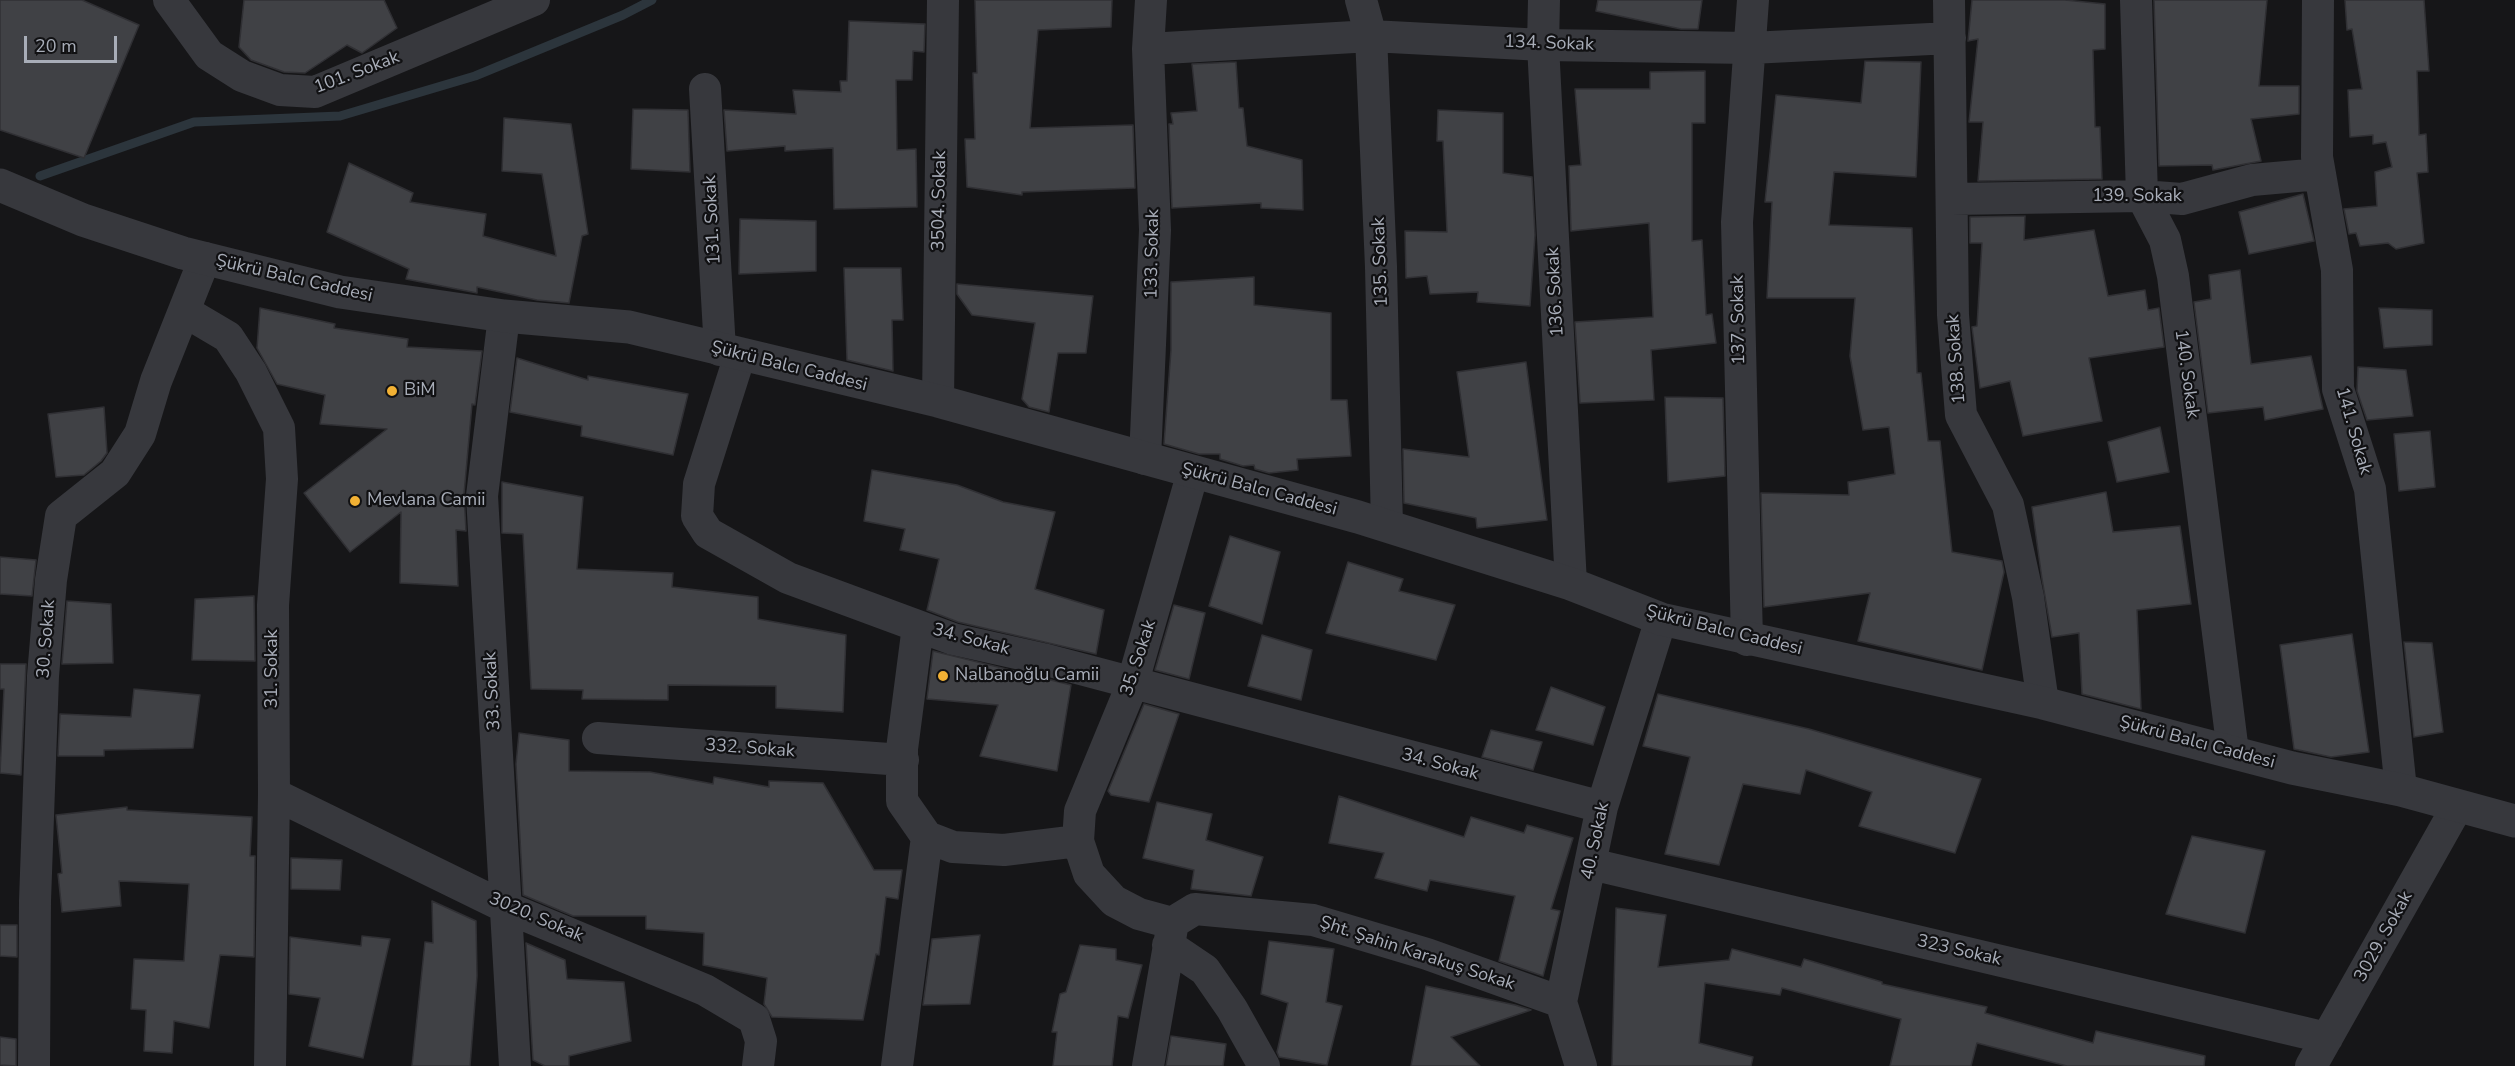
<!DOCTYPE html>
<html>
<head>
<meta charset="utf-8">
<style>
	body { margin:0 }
	#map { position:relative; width:2515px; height:1066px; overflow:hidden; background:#161618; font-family:"Nunito Sans",sans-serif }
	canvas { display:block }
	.scale { position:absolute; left:24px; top:36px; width:93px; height:27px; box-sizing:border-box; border:3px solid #a8adb8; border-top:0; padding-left:8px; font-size:18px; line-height:21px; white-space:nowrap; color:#a8adb8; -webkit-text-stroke:4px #111113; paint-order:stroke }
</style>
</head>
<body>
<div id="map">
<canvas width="2515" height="1066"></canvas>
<div class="scale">20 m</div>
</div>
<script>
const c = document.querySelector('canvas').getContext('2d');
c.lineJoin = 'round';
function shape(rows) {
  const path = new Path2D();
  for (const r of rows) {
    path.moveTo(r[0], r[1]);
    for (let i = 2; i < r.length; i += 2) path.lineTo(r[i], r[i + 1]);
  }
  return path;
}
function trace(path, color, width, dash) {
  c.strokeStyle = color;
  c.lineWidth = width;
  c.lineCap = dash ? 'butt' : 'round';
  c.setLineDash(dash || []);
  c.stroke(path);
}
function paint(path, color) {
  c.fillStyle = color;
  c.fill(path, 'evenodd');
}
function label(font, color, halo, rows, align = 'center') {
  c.font = font + ' "Nunito Sans",sans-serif';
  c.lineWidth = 4.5;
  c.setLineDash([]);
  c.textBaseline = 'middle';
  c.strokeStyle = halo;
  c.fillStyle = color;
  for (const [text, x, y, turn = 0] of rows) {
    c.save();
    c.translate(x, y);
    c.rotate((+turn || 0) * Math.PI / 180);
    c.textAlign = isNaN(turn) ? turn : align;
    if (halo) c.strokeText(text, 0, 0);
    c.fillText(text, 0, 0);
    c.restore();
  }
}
trace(shape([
	[40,176,194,122,340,116,475,76,623,15,652,0]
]), '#2c353c', 9);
const building = shape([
	[0,0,82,0,139,25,84,158,0,130,0,0],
	[244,0,384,0,397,28,362,53,347,45,305,73,284,72,251,60,239,47,244,0],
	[975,0,1112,0,1111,27,1038,30,1030,128,1133,125,1135,188,1022,192,1022,195,967,187,965,139,975,139,973,73,977,73,975,0],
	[1598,0,1702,0,1698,29,1681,29,1596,11,1598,0],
	[1972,0,2065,0,2105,4,2105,49,2093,50,2095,127,2100,127,2102,179,1978,181,1983,122,1969,122,1978,39,1968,41,1972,0],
	[2154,0,2267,0,2259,86,2299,86,2299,114,2251,119,2261,161,2213,170,2212,165,2159,166,2154,0],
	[2345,0,2424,0,2429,71,2417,71,2419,135,2426,134,2428,172,2417,173,2424,243,2396,249,2388,243,2360,246,2356,233,2349,234,2344,209,2377,206,2375,172,2392,167,2386,142,2373,144,2373,135,2350,137,2348,90,2362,89,2352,29,2347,30,2345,0],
	[849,21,925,24,924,52,913,51,912,80,896,80,897,150,916,149,917,207,834,209,833,148,785,151,785,146,727,151,724,110,796,114,793,90,841,92,840,81,847,81,849,21],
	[1865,61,1921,62,1916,177,1834,172,1829,225,1912,228,1917,373,1921,373,1928,441,1940,441,1952,552,2002,561,2004,572,1982,670,1858,641,1870,593,1764,607,1761,493,1849,495,1848,482,1895,474,1889,427,1863,430,1850,356,1855,298,1767,298,1772,202,1765,202,1776,95,1861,103,1865,61],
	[1236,62,1239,108,1243,108,1247,146,1302,160,1303,210,1261,208,1261,203,1172,208,1169,124,1173,124,1171,113,1197,111,1192,64,1236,62],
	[1705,71,1705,123,1692,123,1692,241,1702,240,1706,315,1712,314,1716,343,1651,350,1654,400,1580,403,1575,322,1653,317,1649,223,1571,231,1569,166,1581,165,1575,89,1650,89,1650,72,1705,71],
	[633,109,688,110,690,172,631,169,633,109],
	[1438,110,1503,113,1503,173,1532,177,1535,235,1530,306,1477,302,1478,292,1430,294,1427,276,1406,278,1405,231,1447,232,1443,141,1437,141,1438,110],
	[504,118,571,124,588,234,582,236,569,303,537,300,477,287,477,293,406,279,409,269,327,232,349,163,413,193,410,202,486,214,483,236,556,256,542,174,502,171,504,118],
	[2303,194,2314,241,2249,254,2239,212,2303,194],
	[2025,216,2024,240,2094,230,2108,296,2145,290,2148,310,2159,308,2164,347,2089,358,2102,421,2023,436,2010,381,1980,388,1972,327,1977,326,1982,243,1970,243,1970,217,2025,216],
	[740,219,816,221,816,271,739,274,740,219],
	[844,268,901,268,903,320,892,320,893,371,847,360,844,268],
	[2240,270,2251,364,2311,356,2323,409,2265,420,2263,407,2208,413,2194,302,2211,299,2209,275,2240,270],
	[1254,277,1254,305,1331,313,1331,400,1347,400,1351,456,1297,459,1298,470,1269,473,1255,469,1254,465,1243,466,1220,459,1220,454,1199,454,1164,444,1171,350,1171,282,1254,277],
	[957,284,1093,296,1086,353,1058,353,1049,412,1029,407,1022,399,1035,323,972,315,957,294,957,284],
	[260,308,335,324,334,328,408,339,407,347,482,351,475,405,472,404,464,494,466,531,456,530,458,586,400,583,401,512,350,552,304,493,387,429,320,424,325,395,277,384,257,348,260,308],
	[2379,308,2432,310,2432,345,2384,348,2379,308],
	[517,358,588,380,588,376,688,394,673,455,581,436,582,426,510,412,517,358],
	[1526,362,1547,520,1477,528,1476,518,1404,503,1403,449,1469,457,1457,372,1526,362],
	[2358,367,2406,370,2413,416,2367,420,2357,391,2358,367],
	[1665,397,1723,398,1725,476,1668,482,1665,397],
	[104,407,107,453,101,461,84,475,56,477,48,414,104,407],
	[2160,427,2169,472,2117,482,2108,442,2160,427],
	[2430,431,2435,487,2399,491,2394,434,2430,431],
	[872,470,957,485,1003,502,1055,512,1035,589,1104,610,1096,654,958,622,927,610,939,559,900,550,905,529,864,521,872,470],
	[502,482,583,497,577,569,673,573,672,587,758,597,758,619,846,635,843,712,776,708,776,686,668,685,668,700,582,699,583,690,531,689,523,534,502,533,502,482],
	[2106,492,2113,532,2180,526,2191,604,2137,610,2141,709,2082,694,2079,633,2052,637,2042,579,2032,507,2106,492],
	[1230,536,1280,552,1262,624,1209,606,1230,536],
	[0,557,36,560,32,596,0,594,0,557],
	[1348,562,1403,579,1399,591,1455,605,1436,660,1326,633,1348,562],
	[254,596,255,661,192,660,195,599,254,596],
	[67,601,111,604,113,663,62,664,67,601],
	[1174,605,1205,613,1189,679,1155,670,1174,605],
	[2352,634,2369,752,2331,757,2294,749,2280,645,2352,634],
	[1262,635,1312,650,1301,700,1248,686,1262,635],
	[2404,642,2432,643,2443,732,2414,737,2404,642],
	[933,651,1071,685,1057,771,980,756,998,705,927,699,933,651],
	[0,664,26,664,21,775,0,773,4,689,0,689,0,664],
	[1551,687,1605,707,1593,745,1536,730,1551,687],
	[134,689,200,695,193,748,104,750,104,756,58,756,60,714,131,717,134,689],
	[1658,694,1809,729,1981,779,1955,853,1859,826,1872,792,1806,770,1800,794,1743,784,1719,865,1665,854,1690,757,1643,746,1658,694],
	[1144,704,1179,714,1149,802,1111,795,1108,791,1144,704],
	[1491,730,1542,742,1533,770,1482,757,1491,730],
	[519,733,569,740,569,771,650,772,713,784,714,777,769,787,769,781,823,783,874,870,902,870,898,899,886,897,879,955,876,954,863,1020,772,1017,764,1004,767,978,703,965,704,933,646,929,646,916,573,916,523,895,516,764,519,733],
	[1339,796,1464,837,1471,817,1524,833,1527,825,1573,838,1551,909,1560,911,1543,976,1499,961,1515,896,1430,880,1427,891,1375,878,1384,853,1329,843,1339,796],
	[1157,802,1212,814,1206,840,1263,857,1251,896,1191,889,1194,870,1143,858,1157,802],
	[127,807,127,810,252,817,250,856,255,856,254,957,220,955,209,1028,174,1021,172,1053,144,1051,146,1010,131,1009,134,959,184,961,189,884,119,881,121,906,62,912,58,874,62,873,56,815,127,807],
	[2192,836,2265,851,2245,933,2166,914,2192,836],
	[291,858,342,860,340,890,291,889,291,858],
	[432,901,476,921,477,976,470,1066,412,1066,425,942,433,943,432,901],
	[1616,908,1666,915,1658,967,1729,960,1732,949,1801,967,1804,959,1882,982,1882,984,1987,1007,1985,1013,2093,1043,2096,1031,2205,1056,2204,1066,2067,1066,1977,1043,1971,1066,1890,1066,1901,1019,1782,988,1780,995,1705,983,1699,1043,1753,1057,1751,1066,1612,1066,1616,908],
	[0,925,17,925,17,957,0,956,0,925],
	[980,935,970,1004,923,1005,932,939,980,935],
	[362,936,390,939,363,1058,309,1046,320,998,289,994,290,937,361,946,362,936],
	[1269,941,1334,949,1326,1002,1342,1006,1327,1065,1279,1057,1277,1052,1288,1003,1261,994,1269,941],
	[526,943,565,960,567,979,624,982,631,1041,569,1056,569,1066,545,1066,533,1060,526,943],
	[1080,945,1116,949,1116,960,1142,965,1128,1018,1118,1016,1112,1066,1053,1066,1057,1032,1052,1032,1060,994,1066,992,1080,945],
	[1426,986,1515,1005,1531,1010,1451,1037,1480,1066,1411,1066,1426,986],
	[1171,1036,1226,1044,1223,1066,1166,1066,1171,1036],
	[0,1037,16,1039,16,1066,0,1065,0,1037]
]);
paint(building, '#404145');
trace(building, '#303034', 1.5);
trace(shape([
	[169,0,209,55,242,76,280,90,315,92,534,0],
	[1361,0,1371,36,1381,267,1387,526],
	[1544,0,1543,45,1571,584],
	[1949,0,1953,315,1961,415,2008,505,2028,597,2043,703],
	[2136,0,2142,196,2165,240,2173,276,2233,752],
	[2318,0,2317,157,2337,270,2338,389,2370,489,2401,790],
	[1148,49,1371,36,1543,45,1751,48,1950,38],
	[705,89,720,350],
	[1952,199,2142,196,2182,199,2252,180,2320,174],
	[184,311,228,337,251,372,279,428,282,479,273,605,274,794,270,1066],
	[504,316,482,496,515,1066],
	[740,355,699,484,697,516,708,533,788,578,953,639,1043,659,1602,807],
	[938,401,943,0],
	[1145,459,1155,230,1148,49,1151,0],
	[918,626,902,749,902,801,927,837,953,847,1004,850,1078,841,1089,874,1114,901,1139,914,1172,923,1195,909,1313,920,1427,954,1561,1002],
	[1747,640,1737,222,1753,0],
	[598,738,903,760],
	[274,794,505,907,705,990,754,1019,761,1041,758,1066],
	[1078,841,1080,811,1132,685,1193,472],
	[1591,864,2327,1038],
	[1168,945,1205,970,1232,1009,1264,1066],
	[34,1066,35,901,43,676,51,580,61,516,115,473,140,434,156,381,205,258],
	[897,1066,927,837],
	[1148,1066,1172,928],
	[1581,1066,1561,1002,1602,807,1661,619],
	[2311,1066,2457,807]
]), '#37383d', 32);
trace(shape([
	[0,185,83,220,183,253,340,292,504,316,629,327,938,401,1358,517,1571,584,1661,619,2043,703,2292,768,2401,790,2515,821]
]), '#37383d', 33);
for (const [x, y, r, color] of [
	[392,391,6,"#f2b134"],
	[355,501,6,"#f2b134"],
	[943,676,6,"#f2b134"]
]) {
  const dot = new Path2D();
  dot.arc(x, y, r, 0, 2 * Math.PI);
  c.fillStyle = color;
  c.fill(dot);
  trace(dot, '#111113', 2);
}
label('18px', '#a8adb8', '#111113', [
	["134. Sokak",1549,44,2],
	["101. Sokak",357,73,-21],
	["139. Sokak",2137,197],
	["3504. Sokak",940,201,-89],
	["131. Sokak",713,220,-93],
	["133. Sokak",1153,254,-89],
	["135. Sokak",1381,262,-92],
	["Şükrü Balcı Caddesi",294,279,13],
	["136. Sokak",1556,292,-93],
	["137. Sokak",1739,320,-91],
	["138. Sokak",1957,359,-94],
	["Şükrü Balcı Caddesi",789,367,14],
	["140. Sokak",2186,374,82],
	["141. Sokak",2353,431,74],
	["Şükrü Balcı Caddesi",1259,490,15],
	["Şükrü Balcı Caddesi",1724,631,14],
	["30. Sokak",47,639,-86],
	["34. Sokak",971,640,15],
	["35. Sokak",1139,658,-72],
	["31. Sokak",273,669,-90],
	["33. Sokak",493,691,-93],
	["Şükrü Balcı Caddesi",2197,743,15],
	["332. Sokak",750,749,4],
	["34. Sokak",1440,765,15],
	["40. Sokak",1596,841,-78],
	["3020. Sokak",536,918,23],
	["3029. Sokak",2384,937,-61],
	["323 Sokak",1959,951,13],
	["Şht. Şahin Karakuş Sokak",1417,954,18]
]);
label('18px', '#a8adb8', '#111113', [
	["BiM",404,391],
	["Mevlana Camii",367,501],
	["Nalbanoğlu Camii",955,676]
], 'left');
</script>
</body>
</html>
